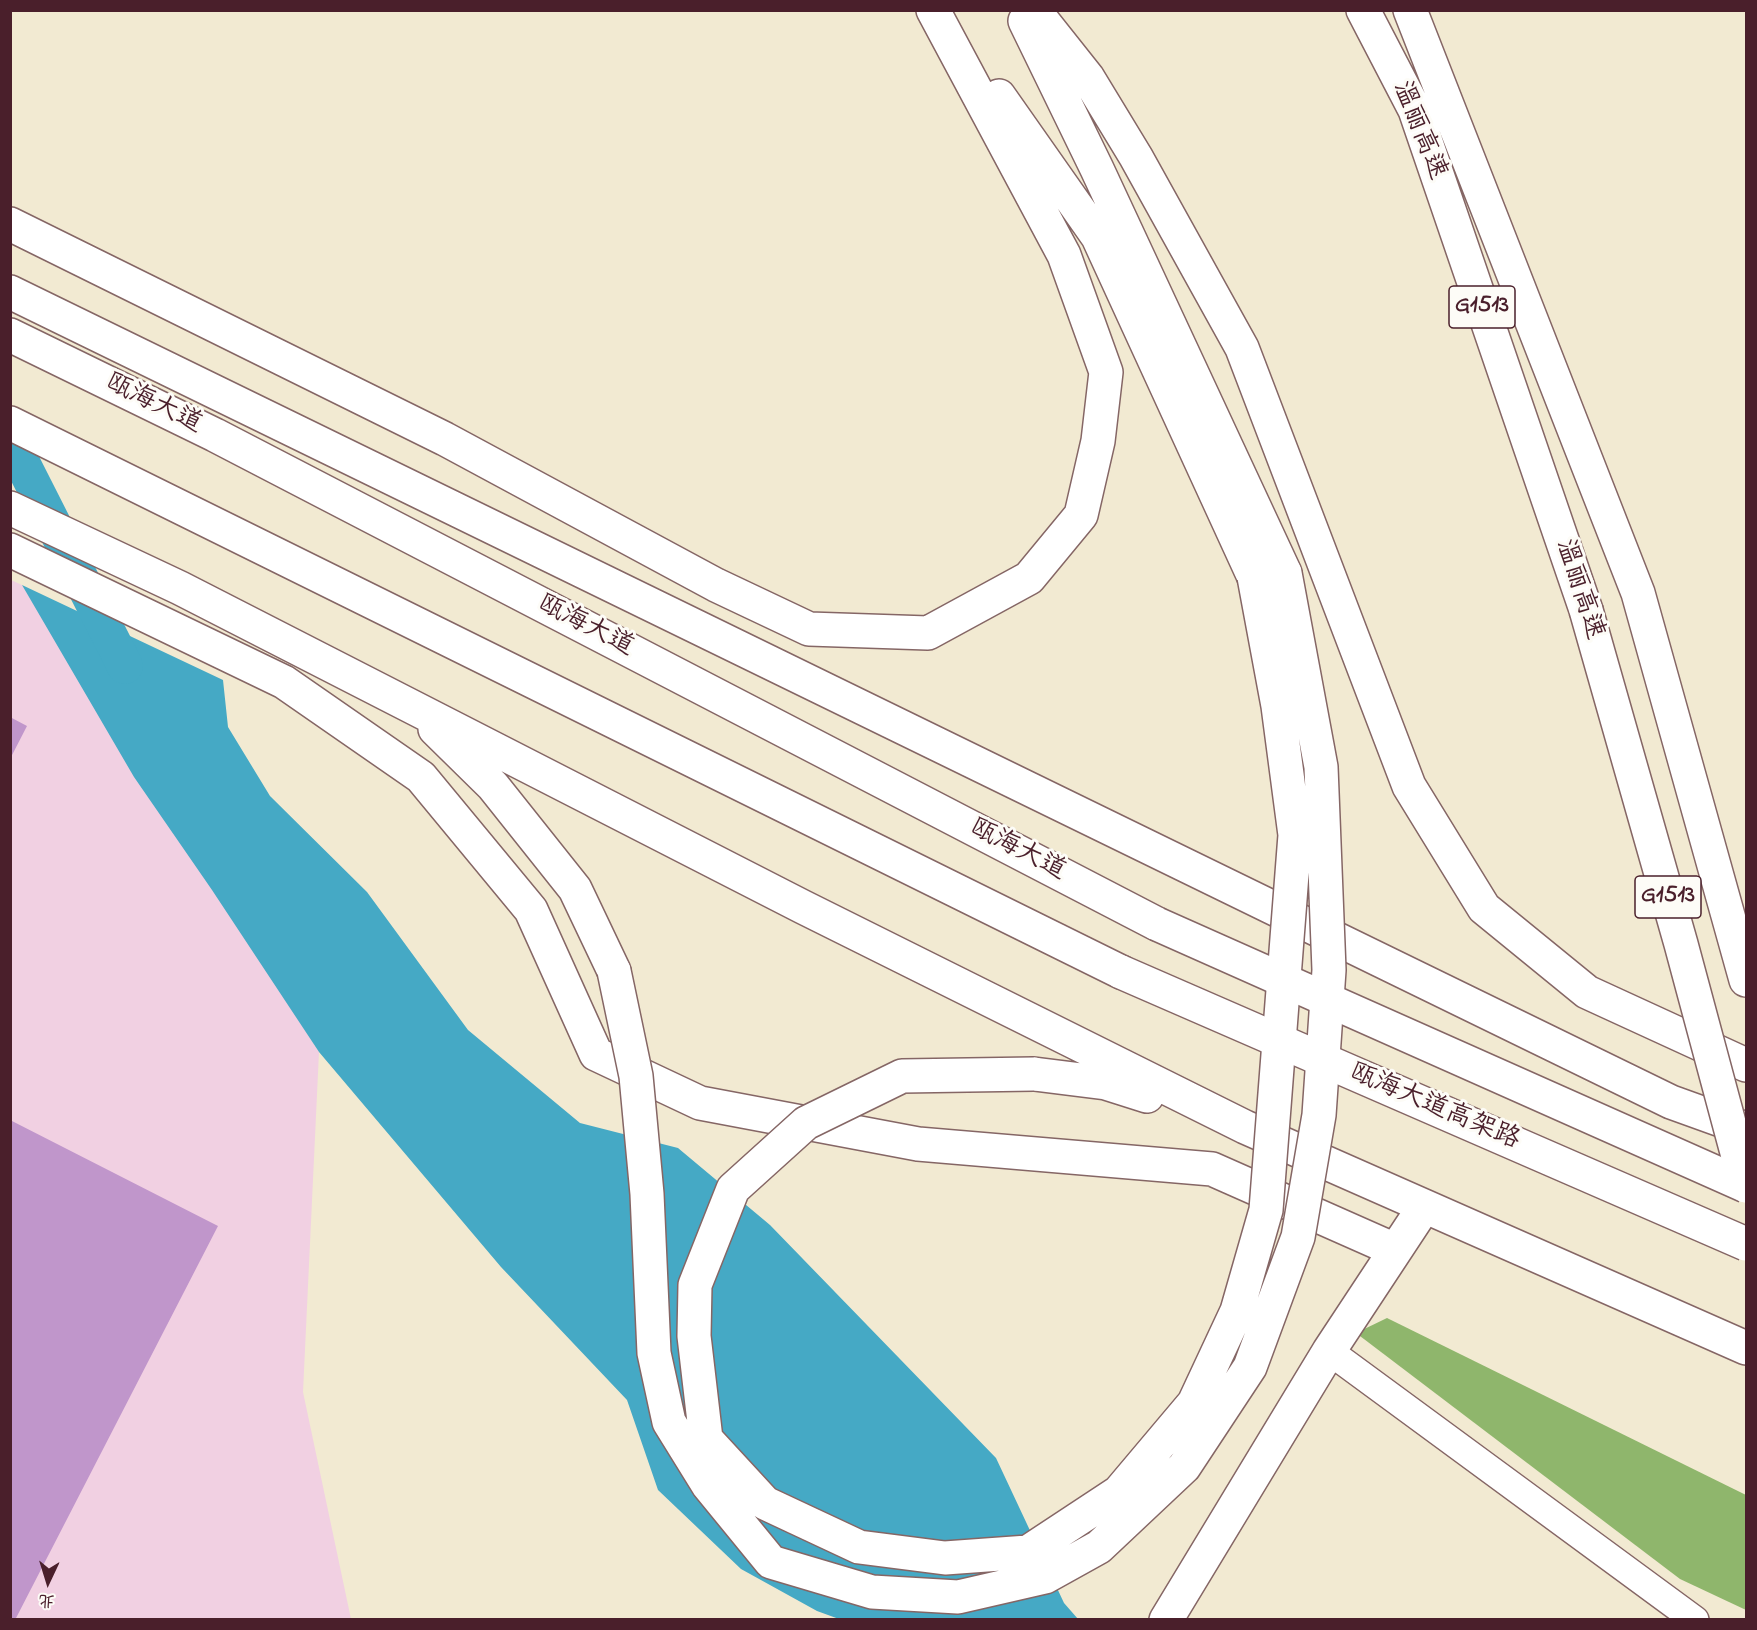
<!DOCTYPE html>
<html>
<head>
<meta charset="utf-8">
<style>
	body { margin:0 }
	#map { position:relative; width:1757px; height:1630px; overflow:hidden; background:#f2ead2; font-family:"Indie Flower","LXGW WenKai TC",sans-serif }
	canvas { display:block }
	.frame { position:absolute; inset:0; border:12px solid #4a1f2b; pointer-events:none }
	.north { position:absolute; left:18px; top:1552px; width:60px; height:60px; -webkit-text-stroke:4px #fdfcf7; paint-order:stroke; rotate:184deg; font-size:16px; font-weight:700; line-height:24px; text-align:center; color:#4a1f2b }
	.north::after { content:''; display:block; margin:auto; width:21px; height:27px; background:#4a1f2b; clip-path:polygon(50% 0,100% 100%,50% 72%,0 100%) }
</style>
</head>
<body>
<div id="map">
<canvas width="1757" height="1630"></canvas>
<div class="frame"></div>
<div class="north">北</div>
</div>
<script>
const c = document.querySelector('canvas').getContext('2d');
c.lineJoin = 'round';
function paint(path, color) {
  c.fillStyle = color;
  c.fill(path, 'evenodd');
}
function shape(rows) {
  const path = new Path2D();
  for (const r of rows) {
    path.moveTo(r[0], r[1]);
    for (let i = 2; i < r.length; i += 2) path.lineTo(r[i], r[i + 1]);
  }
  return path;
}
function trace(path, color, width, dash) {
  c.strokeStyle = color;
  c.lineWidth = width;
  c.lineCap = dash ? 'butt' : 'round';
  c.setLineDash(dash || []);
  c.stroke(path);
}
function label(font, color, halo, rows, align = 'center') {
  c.font = font + ' "Indie Flower","LXGW WenKai TC",sans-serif';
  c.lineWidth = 6;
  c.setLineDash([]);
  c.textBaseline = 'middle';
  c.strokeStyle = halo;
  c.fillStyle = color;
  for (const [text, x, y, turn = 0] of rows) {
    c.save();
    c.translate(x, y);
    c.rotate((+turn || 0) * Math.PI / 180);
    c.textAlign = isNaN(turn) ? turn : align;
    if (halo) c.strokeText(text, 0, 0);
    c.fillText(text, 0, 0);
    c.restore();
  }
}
paint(shape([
	[11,580,22,585,319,1052,303,1392,351,1619,11,1620]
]), '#f1d0e2');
paint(shape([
	[1387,1318,1746,1495,1746,1610,1680,1579,1356,1333]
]), '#8fb66c');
paint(shape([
	[22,585,223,680,228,727,270,796,367,892,468,1030,580,1123,678,1148,770,1225,996,1458,1064,1603,1078,1619,839,1619,817,1611,741,1569,658,1490,627,1400,501,1267,319,1052,212,890,134,777]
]), '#45a9c5');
trace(shape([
	[10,439,125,666]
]), '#45a9c5', 36);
paint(shape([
	[10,717,27,726,10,759],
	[10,1120,218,1226,15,1620,10,1620]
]), '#c096cb');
const minor = shape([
	[1329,1351,1695,1620]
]);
const tertiary = shape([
	[10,550,284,682,421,777,531,910,596,1054,700,1103,918,1144,1212,1169,1395,1250],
	[1166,1620,1329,1351,1424,1207]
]);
const primary = shape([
	[1034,10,1088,78,1136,157,1242,348,1409,786,1484,908,1587,992,1746,1065],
	[1025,21,1097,169,1285,573],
	[999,96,1098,237,1254,577],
	[10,224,445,439,716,585,809,629,928,633,1029,578,1081,515,1098,441,1106,372,1064,255,933,10],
	[10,292,1671,1102,1746,1129],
	[10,508,180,588,803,907,1245,1127,1746,1348],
	[435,729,493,786,575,889,614,971],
	[1034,1074,1106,1083,1147,1096]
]);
const trunk = shape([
	[10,335,215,435,1157,924],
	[10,423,1121,972]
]);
const motorway = shape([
	[1363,10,1415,110,1586,610],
	[1410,10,1638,593,1746,980]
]);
trace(minor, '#856665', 30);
trace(tertiary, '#856665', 36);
trace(primary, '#856665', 36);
trace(trunk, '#856665', 36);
trace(motorway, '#856665', 36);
trace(minor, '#fff', 27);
trace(tertiary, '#fff', 33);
trace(primary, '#fff', 33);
trace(trunk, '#fff', 33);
trace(motorway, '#fff', 33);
const primaryBridge = shape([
	[614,971,636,1076,647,1194,654,1353,669,1422,708,1485,771,1562,872,1592,958,1597,1045,1577,1099,1547,1184,1467,1250,1367,1298,1237,1319,1115,1329,970,1321,767,1285,573],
	[1034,1074,902,1076,806,1123,733,1189,695,1285,694,1336,706,1439,765,1503,859,1547,945,1558,1028,1552,1119,1492,1194,1403,1237,1311,1266,1210,1295,835,1278,706,1254,577]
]);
const trunkBridge = shape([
	[1157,924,1746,1186],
	[1121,972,1746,1244]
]);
const motorwayBridge = shape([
	[1586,610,1681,944,1746,1186]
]);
trace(primaryBridge, '#856665', 36, []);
trace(trunkBridge, '#856665', 36, []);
trace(motorwayBridge, '#856665', 36, []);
trace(primaryBridge, '#fff', 33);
trace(trunkBridge, '#fff', 33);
trace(motorwayBridge, '#fff', 33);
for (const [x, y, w] of [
	[1482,307,66],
	[1668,897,66]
]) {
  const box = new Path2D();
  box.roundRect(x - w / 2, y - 21, w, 42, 4.5);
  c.fillStyle = '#fdfcf7';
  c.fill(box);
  trace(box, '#4a1f2b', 1.5);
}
label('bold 24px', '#4a1f2b', null, [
	["G1513",1482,307],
	["G1513",1668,897]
]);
label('26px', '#4a1f2b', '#fdfcf7', [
	["温丽高速",1418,131,68],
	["瓯海大道",153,405,26],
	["温丽高速",1578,590,72],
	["瓯海大道",585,627,27],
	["瓯海大道",1017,851,27],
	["瓯海大道高架路",1434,1108,23]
]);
</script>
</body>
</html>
